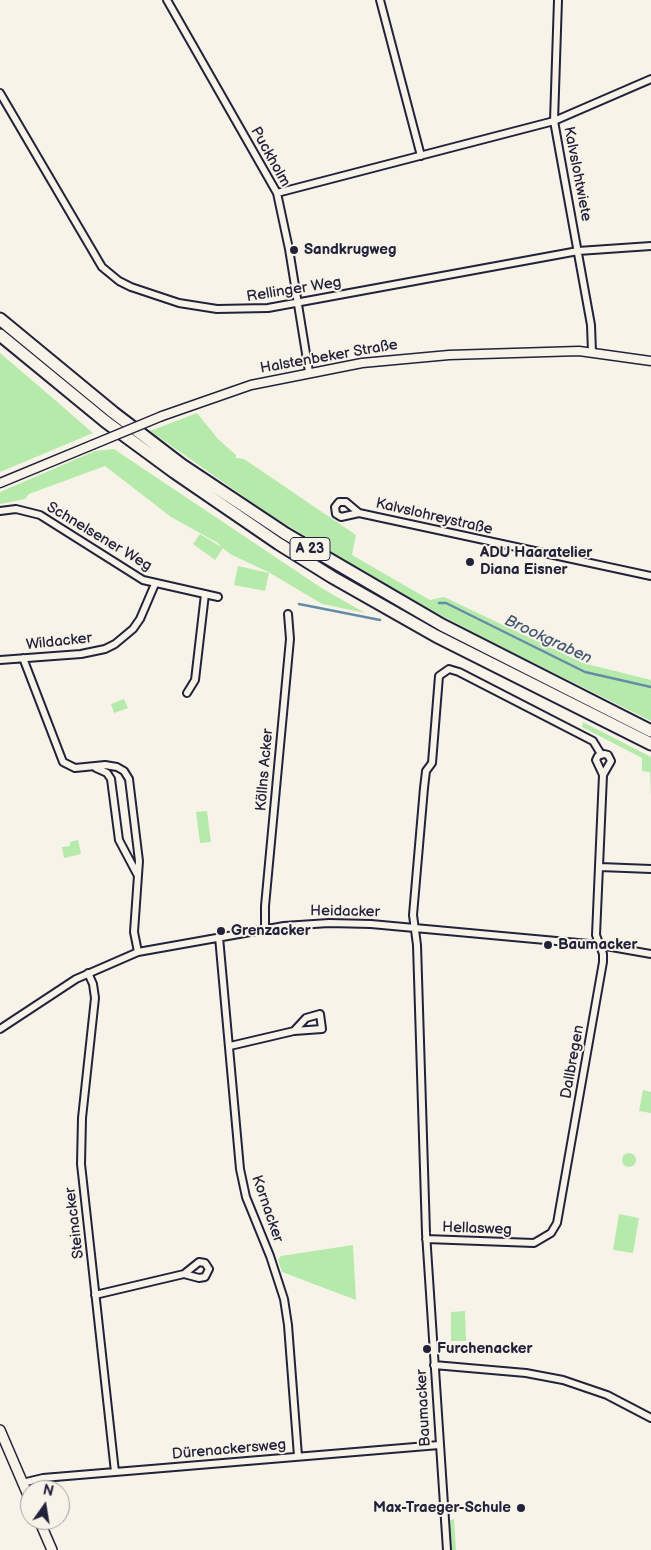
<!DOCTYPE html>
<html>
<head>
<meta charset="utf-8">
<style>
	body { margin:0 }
	#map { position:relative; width:651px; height:1550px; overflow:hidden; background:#f7f3e8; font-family:"Balsamiq Sans",sans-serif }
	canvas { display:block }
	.north { position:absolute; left:20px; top:1480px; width:50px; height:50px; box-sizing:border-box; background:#f7f3e8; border:1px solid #a29fa3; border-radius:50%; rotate:13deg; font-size:14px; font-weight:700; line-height:20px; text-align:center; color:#22223b }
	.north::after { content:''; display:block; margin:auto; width:18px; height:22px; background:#22223b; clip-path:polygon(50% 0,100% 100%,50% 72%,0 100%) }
</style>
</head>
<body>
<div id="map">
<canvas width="651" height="1550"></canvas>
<div class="north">N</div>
</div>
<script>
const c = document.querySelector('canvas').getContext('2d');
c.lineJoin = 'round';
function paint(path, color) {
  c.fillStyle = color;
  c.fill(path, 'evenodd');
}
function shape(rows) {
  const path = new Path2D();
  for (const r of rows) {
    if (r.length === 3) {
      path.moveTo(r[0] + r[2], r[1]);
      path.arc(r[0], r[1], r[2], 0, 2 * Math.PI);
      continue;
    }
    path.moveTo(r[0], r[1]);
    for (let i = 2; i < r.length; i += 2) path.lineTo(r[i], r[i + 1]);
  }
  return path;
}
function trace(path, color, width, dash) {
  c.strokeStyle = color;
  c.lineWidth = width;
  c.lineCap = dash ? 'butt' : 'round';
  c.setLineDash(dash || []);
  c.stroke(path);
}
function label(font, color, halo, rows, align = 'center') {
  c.font = font + ' "Balsamiq Sans",sans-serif';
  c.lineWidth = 4;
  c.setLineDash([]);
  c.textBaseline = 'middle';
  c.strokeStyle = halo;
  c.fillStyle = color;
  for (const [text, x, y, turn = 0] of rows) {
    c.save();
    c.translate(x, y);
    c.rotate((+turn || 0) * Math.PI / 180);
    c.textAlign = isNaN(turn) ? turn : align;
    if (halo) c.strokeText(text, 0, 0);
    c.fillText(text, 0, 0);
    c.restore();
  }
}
paint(shape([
	[0,353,48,394,93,433,0,472],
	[197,413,218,439,236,455,236,458,244,459,356,535,352,555,430,600,444,597,583,663,651,680,651,721,489,641,392,589,269,514,150,431],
	[114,449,323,589,365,613,322,604,270,573,230,554,223,548,215,560,193,544,200,534,221,547,218,543,171,517,105,466,29,494,25,499,0,504,0,492,95,451],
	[238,566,269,573,265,591,234,585],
	[124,699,128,708,114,713,111,704],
	[583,722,651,757,651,796,650,772,642,771,642,758,582,727],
	[207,811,211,842,200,843,196,812],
	[78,840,81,854,64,858,62,847,70,846,70,842],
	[643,1090,651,1092,651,1113,639,1111],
	[629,1160,7],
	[619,1214,639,1218,633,1253,613,1250],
	[353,1245,356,1300,282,1272,278,1260,281,1256],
	[465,1311,466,1341,451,1341,451,1312],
	[454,1519,456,1550,451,1550,449,1521]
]), '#b6eaab');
trace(shape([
	[439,603,446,603,585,672,651,687],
	[299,604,380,620]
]), '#648ca9', 2.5);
const minor = shape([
	[167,0,277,193,289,249,309,372],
	[380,0,421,156],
	[558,0,554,121,591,325,592,352],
	[0,93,102,267,119,281,131,287,179,303,217,309,268,308,578,251,651,246],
	[277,193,554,121,651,79],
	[0,511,16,509,40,515,143,580,218,597],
	[359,513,341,517,336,514,335,507,339,502,346,502,359,513,651,576],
	[23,658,63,762,75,768,105,765,117,767,124,771,129,779,139,861,134,932,138,952],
	[0,660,81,654,105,649,115,644,133,629,140,619,155,584],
	[187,693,195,680,205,594],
	[96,768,107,773,111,779,119,840,137,874],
	[600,867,651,869],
	[265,928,265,906,290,639,288,614],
	[219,937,240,1169,246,1197,270,1256,284,1299,288,1325,298,1456],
	[88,973,93,984,95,998,82,1118,81,1164,115,1472],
	[0,1029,76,979,138,952,284,926,329,923,371,924,600,945,651,954],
	[230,1046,294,1031,322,1029,320,1014,306,1018,294,1031],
	[426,1239,534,1243,551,1233,557,1223,603,962,603,954,596,935,603,775,611,761,608,755,604,754,598,756,596,760,603,775],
	[95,1295,184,1274,199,1278,205,1277,209,1269,205,1263,199,1262,184,1274],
	[434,1365,526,1373,563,1380,607,1395,651,1418],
	[22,1483,43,1478,439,1445],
	[447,1550,426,1233,417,945,413,915,424,788,426,771,432,763,439,676,449,669,459,672,593,741,601,754]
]);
const tertiary = shape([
	[162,416,251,385,362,363,449,355,579,351,651,361],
	[0,483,92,445]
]);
const secondary = shape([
	[0,1430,30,1500],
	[39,1520,52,1550]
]);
const motorway = shape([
	[0,319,114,413,182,465,286,534,442,625,651,731],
	[0,335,106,422,174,472,279,544,332,577,436,636,651,744]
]);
trace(minor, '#22223b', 10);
trace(tertiary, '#22223b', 11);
trace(secondary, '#22223b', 12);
trace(motorway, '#22223b', 15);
trace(minor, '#f7f3e8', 6);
trace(tertiary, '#f7f3e8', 8);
trace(secondary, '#f7f3e8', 9);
trace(motorway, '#f7f3e8', 11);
const tertiaryBridge = shape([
	[92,445,162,416]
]);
trace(tertiaryBridge, '#22223b', 11, []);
trace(tertiaryBridge, '#f7f3e8', 8);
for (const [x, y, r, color] of [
	[294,250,5,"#22223b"],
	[470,562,5,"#22223b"],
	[221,931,5,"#22223b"],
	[548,945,5,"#22223b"],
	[427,1349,5,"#22223b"],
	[521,1508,5,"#22223b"]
]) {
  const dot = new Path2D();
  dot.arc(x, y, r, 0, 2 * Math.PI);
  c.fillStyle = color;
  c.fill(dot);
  trace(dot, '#f7f3e8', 2);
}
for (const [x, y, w] of [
	[310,549,40]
]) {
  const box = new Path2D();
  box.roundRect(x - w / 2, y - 11.5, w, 23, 4);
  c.fillStyle = '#f7f3e8';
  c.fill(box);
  trace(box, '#22223b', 1);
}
label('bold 14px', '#22223b', null, [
	["A 23",310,549]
]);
label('15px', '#22223b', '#f7f3e8', [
	["Puckholm",270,157,61],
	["Kalvslohtwiete",577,174,79],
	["Rellinger Weg",294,290,-9],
	["Halstenbeker Straße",329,357,-10],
	["Kalvslohreystraße",434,517,13],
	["Schnelsener Weg",99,537,31],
	["Wildacker",59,642,-6],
	["Köllns Acker",265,770,-85],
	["Heidacker",345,912,1],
	["Dallbregen",573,1062,-80],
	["Kornacker",267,1209,71],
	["Steinacker",75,1223,-97],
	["Hellasweg",477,1229,2],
	["Baumacker",424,1408,-93],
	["Dürenackersweg",229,1450,-5]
]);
label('bold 15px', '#22223b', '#f7f3e8', [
	["Sandkrugweg",304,250],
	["ADU Haaratelier",480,553],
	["Diana Eisner",480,570],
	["Grenzacker",231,931],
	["Baumacker",558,945],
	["Furchenacker",437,1349],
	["Max-Traeger-Schule",511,1508,"right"]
], 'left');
label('italic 16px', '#435772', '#f7f3e8', [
	["Brookgraben",548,640,25]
]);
</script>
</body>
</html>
